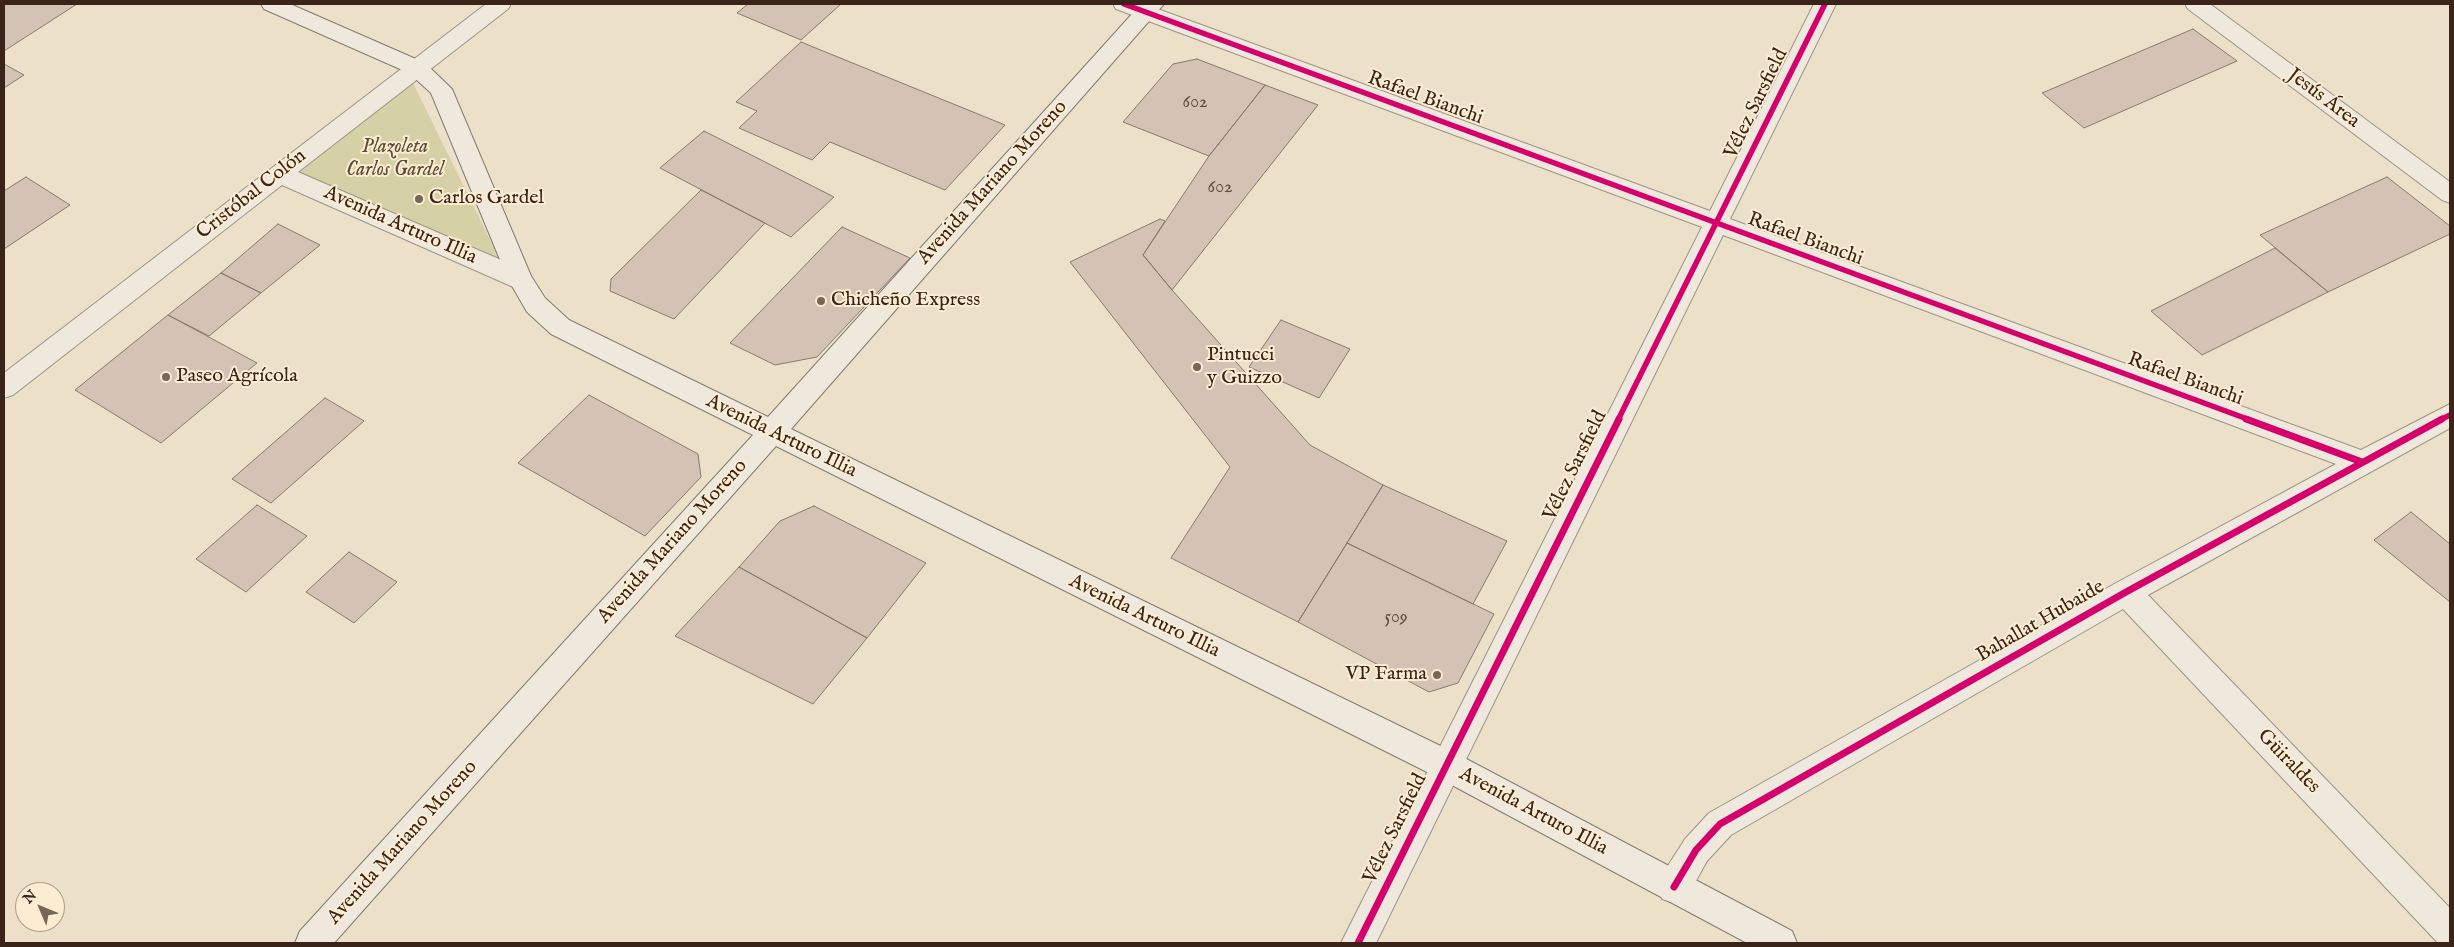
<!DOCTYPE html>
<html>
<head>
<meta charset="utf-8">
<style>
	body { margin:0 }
	#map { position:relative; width:2454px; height:947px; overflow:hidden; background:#ece0c9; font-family:"IM FELL English",serif }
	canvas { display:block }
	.frame { position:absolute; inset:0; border:5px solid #3a2419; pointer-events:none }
	.north { position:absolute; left:15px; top:882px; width:50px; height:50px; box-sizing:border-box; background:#fcedd2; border:1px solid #ae9d88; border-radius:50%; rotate:315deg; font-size:14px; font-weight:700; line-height:20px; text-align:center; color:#3a2419 }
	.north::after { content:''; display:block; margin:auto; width:18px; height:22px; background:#786657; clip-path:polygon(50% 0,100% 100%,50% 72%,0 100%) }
</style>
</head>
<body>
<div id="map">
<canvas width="2454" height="947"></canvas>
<div class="frame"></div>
<div class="north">N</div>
</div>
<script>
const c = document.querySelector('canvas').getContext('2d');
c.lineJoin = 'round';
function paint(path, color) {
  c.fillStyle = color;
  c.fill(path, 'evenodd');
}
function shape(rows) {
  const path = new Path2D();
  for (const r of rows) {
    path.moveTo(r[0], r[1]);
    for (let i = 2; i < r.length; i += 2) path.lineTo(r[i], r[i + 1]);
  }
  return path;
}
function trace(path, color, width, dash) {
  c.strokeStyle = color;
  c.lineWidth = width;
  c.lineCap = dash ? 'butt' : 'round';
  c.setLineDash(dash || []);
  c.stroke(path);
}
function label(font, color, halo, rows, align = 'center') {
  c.font = font + ' "IM FELL English",serif';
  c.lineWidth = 4;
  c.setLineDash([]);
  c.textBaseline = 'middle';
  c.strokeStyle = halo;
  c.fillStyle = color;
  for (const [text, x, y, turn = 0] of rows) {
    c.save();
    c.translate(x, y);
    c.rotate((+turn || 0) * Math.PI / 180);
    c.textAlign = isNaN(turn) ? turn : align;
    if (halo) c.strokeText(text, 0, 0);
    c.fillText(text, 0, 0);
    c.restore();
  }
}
paint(shape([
	[412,81,499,258,298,172]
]), '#d6d0a7');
const building = shape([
	[4,4,77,4,4,51,4,4],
	[748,4,841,4,801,40,737,13,748,4],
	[2193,29,2237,61,2084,128,2042,93,2193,29],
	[801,42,1005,125,945,190,830,142,812,160,739,128,757,111,736,102,801,42],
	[1197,59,1265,85,1209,156,1123,122,1173,64,1197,59],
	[4,64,24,75,4,88,4,64],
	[1265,85,1318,105,1172,290,1143,255,1209,156,1265,85],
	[704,131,834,197,791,237,660,168,704,131],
	[26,177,70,205,4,249,4,191,26,177],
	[2387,177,2450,226,2450,234,2328,292,2260,235,2387,177],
	[701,190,765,223,674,319,610,291,611,279,701,190],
	[1160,219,1165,221,1143,255,1172,290,1310,445,1383,485,1298,622,1171,558,1230,467,1070,262,1160,219],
	[278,224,320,245,261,293,221,273,278,224],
	[842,227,910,258,817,357,775,365,730,343,842,227],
	[2275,248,2328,292,2202,355,2151,311,2275,248],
	[221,273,261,293,209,336,168,315,221,273],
	[168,315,257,363,161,443,75,390,168,315],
	[1281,320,1350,349,1319,398,1249,367,1281,320],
	[589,395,698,454,701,477,645,536,518,463,589,395],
	[325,398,364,421,271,503,232,479,325,398],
	[1383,485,1507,541,1473,604,1347,543,1383,485],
	[257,505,307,536,246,592,196,559,257,505],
	[814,506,926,563,867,638,739,567,780,521,814,506],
	[2411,512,2450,544,2450,602,2374,540,2411,512],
	[1347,543,1494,614,1458,683,1429,692,1298,622,1347,543],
	[349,552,397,582,354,623,306,592,349,552],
	[739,567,867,638,813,704,675,636,739,567]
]);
paint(building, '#d4c2b5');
trace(building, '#847b6e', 1);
const minor = shape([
	[486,4,511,4,508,9,298,172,529,272,532,279,529,286,520,289,511,286,282,185,13,395,4,398,4,373,486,4],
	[1113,4,1144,4,1710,211,1814,4,1836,4,1730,219,2361,450,2450,404,2450,428,2148,595,2450,908,2450,943,2438,943,2123,609,1731,835,1707,861,1686,899,1674,903,1662,899,1658,887,1662,875,1685,839,1709,813,2116,583,2336,464,1723,235,1376,943,1341,943,1702,227,1116,9,1113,4],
	[2185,4,2210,4,2450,182,2450,203,2442,200,2188,9,2185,4]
]);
const secondary = shape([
	[261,4,290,4,425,63,452,89,531,276,545,298,569,320,768,417,1141,4,1164,4,791,429,1457,754,1792,931,1797,943,1747,943,1435,776,776,446,334,943,295,943,300,931,753,435,551,334,527,312,508,279,431,93,409,73,264,9,261,4]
]);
trace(minor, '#9d9485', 2);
trace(secondary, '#847b6e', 2);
paint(minor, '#eee8dd');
paint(secondary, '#eee8dd');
trace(shape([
	[1124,4,2250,420],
	[1618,420,1825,4],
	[2440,420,2450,415]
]), '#d6006c', 5.5);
trace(shape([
	[2246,419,2362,462],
	[1674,887,1696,850,1720,824,2126,592,2442,419],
	[1358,943,1619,419]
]), '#d6006c', 7);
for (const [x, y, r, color] of [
	[419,199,5,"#786657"],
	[821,301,5,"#786657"],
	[1197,367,5,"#786657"],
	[166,377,5,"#786657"],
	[1437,675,5,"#786657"]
]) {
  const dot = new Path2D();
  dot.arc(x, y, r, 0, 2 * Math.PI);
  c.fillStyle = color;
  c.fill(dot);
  trace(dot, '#fcedd2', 2);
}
label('18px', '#604c40', null, [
	["602",1195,103],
	["602",1220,188],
	["509",1396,618]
]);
label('20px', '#3a2419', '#fcedd2', [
	["Rafael Bianchi",1425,99,20],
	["Jesús Área",2323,99,37],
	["Vélez Sarsfield",1757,104,-64],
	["Avenida Mariano Moreno",993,183,-48],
	["Cristóbal Colón",252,195,-38],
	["Avenida Arturo Illia",400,226,24],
	["Rafael Bianchi",1805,240,20],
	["Rafael Bianchi",2185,380,20],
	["Avenida Arturo Illia",781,437,26],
	["Vélez Sarsfield",1576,466,-64],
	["Avenida Mariano Moreno",673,542,-48],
	["Avenida Arturo Illia",1144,617,26],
	["Bahallat Hubaide",2041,622,-30],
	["Güiraldes",2288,762,46],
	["Avenida Arturo Illia",1533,812,28],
	["Vélez Sarsfield",1396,829,-64],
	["Avenida Mariano Moreno",403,843,-48]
]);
label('italic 20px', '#5c4c36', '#fcedd2', [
	["Plazoleta",395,148],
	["Carlos Gardel",395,171]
]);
label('20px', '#3a2419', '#fcedd2', [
	["Carlos Gardel",429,199],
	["Chicheño Express",831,301],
	["Pintucci",1207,356],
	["y Guizzo",1207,379],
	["Paseo Agrícola",176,377],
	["VP Farma",1427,675,"right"]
], 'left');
</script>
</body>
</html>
